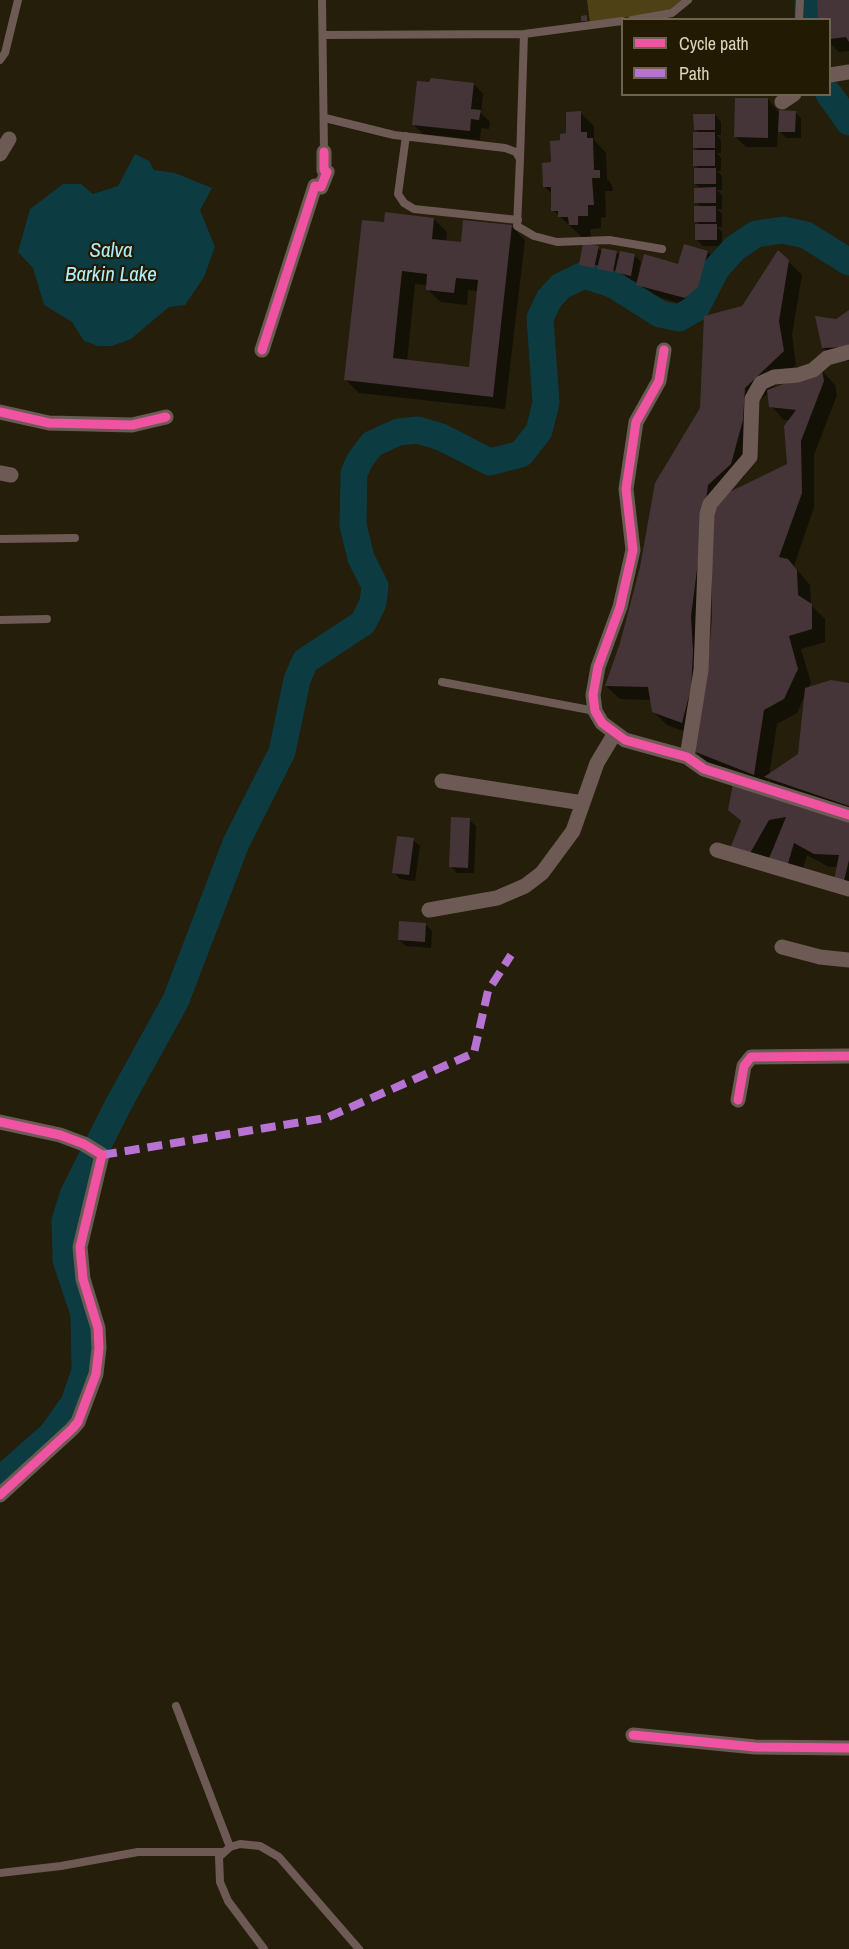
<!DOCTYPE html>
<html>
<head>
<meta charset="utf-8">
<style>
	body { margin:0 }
	#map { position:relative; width:849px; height:1949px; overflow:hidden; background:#241e0a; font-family:"Archivo Narrow",sans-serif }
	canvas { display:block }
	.legend { position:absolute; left:621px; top:18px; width:210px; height:78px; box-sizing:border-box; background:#221a02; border:2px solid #6c644c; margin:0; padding:8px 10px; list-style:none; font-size:18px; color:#dcd4ba }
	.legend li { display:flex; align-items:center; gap:12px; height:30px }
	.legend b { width:30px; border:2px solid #6c644c }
</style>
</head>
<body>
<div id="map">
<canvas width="849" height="1949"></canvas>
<ul class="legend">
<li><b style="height:8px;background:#f153a3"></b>Cycle path</li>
<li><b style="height:8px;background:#b673d3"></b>Path</li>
</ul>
</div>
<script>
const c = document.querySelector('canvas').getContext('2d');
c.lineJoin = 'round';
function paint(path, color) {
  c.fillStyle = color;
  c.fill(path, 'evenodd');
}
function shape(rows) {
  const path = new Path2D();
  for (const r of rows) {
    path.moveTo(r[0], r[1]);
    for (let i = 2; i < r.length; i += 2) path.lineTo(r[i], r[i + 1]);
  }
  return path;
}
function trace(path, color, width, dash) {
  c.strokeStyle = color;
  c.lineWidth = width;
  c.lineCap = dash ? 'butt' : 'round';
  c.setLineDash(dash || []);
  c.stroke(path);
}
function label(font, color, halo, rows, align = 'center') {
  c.font = font + ' "Archivo Narrow",sans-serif';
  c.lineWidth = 4.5;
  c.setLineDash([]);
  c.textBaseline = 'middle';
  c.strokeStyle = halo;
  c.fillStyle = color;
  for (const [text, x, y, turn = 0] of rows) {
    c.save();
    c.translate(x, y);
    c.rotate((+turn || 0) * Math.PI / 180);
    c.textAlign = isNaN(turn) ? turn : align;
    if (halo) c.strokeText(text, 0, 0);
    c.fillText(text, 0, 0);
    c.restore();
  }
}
paint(shape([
	[587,0,683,0,669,11,590,23]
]), '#4e4116');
paint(shape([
	[135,154,149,161,154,170,175,173,212,188,200,210,215,247,204,277,185,305,169,307,131,339,112,346,98,346,84,341,72,322,44,305,33,268,18,252,30,209,63,184,81,184,93,194,118,186]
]), '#0c3b42');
paint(shape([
	[818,0,849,0,849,51,839,52,830,43,830,20],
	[474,84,483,94,481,113,490,122,489,129,481,128,480,140,423,134,413,124],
	[768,99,778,112,795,112,801,118,801,138,786,138,778,129,777,147,746,147,736,137],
	[580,113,594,126,594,140,606,153,607,179,612,185,613,191,605,191,606,217,601,218,601,228,590,229,591,237,583,238,553,210,552,194,544,186,561,142],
	[715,115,721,122,721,135,717,135,721,140,721,153,717,153,721,158,721,171,717,171,722,176,722,190,716,190,722,195,722,209,717,209,722,214,722,227,717,227,722,232,722,246,703,246,696,239,701,226,696,221,701,207,696,202,701,189,695,184,700,170,695,165,699,151,695,147,699,133,695,129],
	[434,219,447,232,446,242,462,244,511,226,525,240,505,409,359,393,346,380,385,224],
	[415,284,428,285,427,289,441,302,467,305,468,290,479,291,470,368,407,361],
	[598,248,602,252,634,255,641,262,639,270,641,271,679,266,708,252,718,262,708,297,696,308,647,294,637,284,638,282,623,278,619,275,619,278,605,275,601,271,600,273,587,271,581,264],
	[788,261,802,275,792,335,796,365,770,390,822,371,835,385,837,395,814,455,814,507,794,566,810,585,811,605,825,619,825,642,801,649,811,683,808,688,849,685,849,813,779,790,768,779,767,787,708,764,694,750,697,736,667,725,653,711,651,700,620,699,606,686,701,409,743,307],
	[769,392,771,406,784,420,790,420,789,465,723,496,744,477,755,434,758,402],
	[712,568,714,619,707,673],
	[806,693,800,755,769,776,777,724,797,713],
	[849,312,849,361,837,361,823,348,836,320],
	[729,810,849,824,849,892,838,867,829,867,807,855,800,880,772,851,763,868,745,862,742,823],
	[469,820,476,826,474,873,457,873,451,866],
	[413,840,420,846,415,881,400,879,394,872],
	[425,924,432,931,431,948,406,946,399,940]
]), '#0007');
trace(shape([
	[808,0,808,20],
	[829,94,849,122],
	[0,1480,52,1434,74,1403,85,1371,84,1314,66,1260,65,1221,73,1195,117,1107,176,1000,236,843,282,752,297,680,305,661,363,623,373,603,375,586,361,558,353,525,354,473,360,460,372,444,398,432,418,430,441,437,490,462,521,454,539,431,546,403,540,318,549,299,561,286,584,275,614,285,660,314,679,318,696,308,716,269,735,248,756,234,783,230,806,235,849,262]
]), '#0c3b42', 27);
paint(shape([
	[817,0,849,0,849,42,846,37,830,39,830,20,818,20],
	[587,15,587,21,581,21,581,16],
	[431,78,474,83,471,109,481,110,479,120,471,119,470,131,412,125,417,81,429,82],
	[735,98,768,98,768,138,734,137],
	[779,110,796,111,795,132,778,132],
	[581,111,581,132,587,132,587,138,593,138,594,170,600,170,600,178,592,178,594,205,588,205,588,216,578,216,578,225,569,225,568,217,558,217,558,211,551,211,551,187,543,187,542,163,551,162,550,141,560,140,560,134,566,133,566,112],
	[693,114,715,114,715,130,694,130],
	[693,132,715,132,715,148,693,148],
	[693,150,715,150,715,166,693,166],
	[694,168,716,168,716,184,694,184],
	[716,187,716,203,694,203,694,188],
	[694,206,716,206,716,222,694,222],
	[385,212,434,218,432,239,461,242,463,220,512,225,493,397,344,380,362,220,384,222],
	[402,271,427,274,426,290,454,293,456,278,478,280,469,367,393,358],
	[695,224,717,224,717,240,695,240],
	[583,243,599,246,594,268,579,265],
	[684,244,708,251,698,287,685,298,636,285,644,254,678,264],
	[602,248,617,251,613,272,597,269],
	[778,250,789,260,779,321,784,351,745,388,743,420,731,464,708,485,691,616,693,652,691,688,682,723,652,712,648,687,605,686,620,643,640,567,655,483,700,408,704,316,742,306],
	[620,251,635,254,631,276,615,272],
	[849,310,849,347,822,348,815,316,836,319],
	[822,370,824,381,801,441,802,493,779,557,788,559,797,570,798,595,812,604,812,629,789,636,798,669,784,699,764,710,754,775,693,751,706,683,712,619,712,511,719,497,787,464,784,426,796,410,769,407,767,390],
	[831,680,849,683,849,806,764,777,798,754,805,688],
	[733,784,849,822,849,860,844,881,834,880,839,855,814,854,794,843,787,867,768,861,786,817,769,820,749,855,730,849,741,821,728,810],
	[451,817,470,818,468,868,449,867],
	[397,836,414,838,409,875,392,873],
	[399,921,426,923,425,942,398,940]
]), '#463538');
trace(shape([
	[322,0,324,152],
	[632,20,672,13,688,0],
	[799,20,800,0],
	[323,35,524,34,622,21],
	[0,60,5,53,18,0],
	[325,118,394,135,505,148,516,152,520,159,517,226,534,236,557,242,609,240,662,249],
	[406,136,398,194,404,203,414,209,518,220],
	[520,159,524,34],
	[0,539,75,538],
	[0,620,47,619],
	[442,682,595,711],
	[176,1706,230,1847],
	[0,1873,61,1866,138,1852,222,1852],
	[264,1949,228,1901,220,1882,219,1857,230,1847,240,1844,260,1846,279,1857,359,1949]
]), '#6e5a54', 8);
trace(shape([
	[830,75,849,72],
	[782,102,794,94],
	[0,154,9,139],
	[262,350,315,186,321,187,327,172,324,170,324,152],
	[664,350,659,381,636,422,626,489,633,550,620,607,598,667,593,695,595,711,602,723,625,740,687,757,704,769,849,815],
	[0,412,49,423,132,425,166,417],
	[0,473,11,475],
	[687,757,701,670,707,514,710,504,750,457,752,399,761,383,774,377,798,375,813,370,827,358,849,352],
	[442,781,583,803],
	[717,850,849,889],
	[429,910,497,898,525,886,542,873,573,831,597,763,615,733],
	[782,947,820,957,849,960],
	[738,1100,744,1066,751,1057,849,1056],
	[0,1122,60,1135,84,1144,102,1155,80,1247,83,1279,98,1328,99,1348,96,1374,78,1422,72,1429,0,1495],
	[633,1735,755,1747,849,1748]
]), '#6e5a54', 15);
trace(shape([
	[102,1155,326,1118,474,1053,488,991,511,955]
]), '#b673d3', 8, [15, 8]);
trace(shape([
	[262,350,315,186,321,187,327,172,324,170,324,152],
	[664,350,659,381,636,422,626,489,633,550,620,607,598,667,593,695,595,711,602,723,625,740,687,757,704,769,849,815],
	[0,412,49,423,132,425,166,417],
	[738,1100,744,1066,751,1057,849,1056],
	[0,1122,60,1135,84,1144,102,1155,80,1247,83,1279,98,1328,99,1348,96,1374,78,1422,72,1429,0,1495],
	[633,1735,755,1747,849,1748]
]), '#f153a3', 9);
label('italic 21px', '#afeefb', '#221a02', [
	["Salva",111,251],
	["Barkin Lake",111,275]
]);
</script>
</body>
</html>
